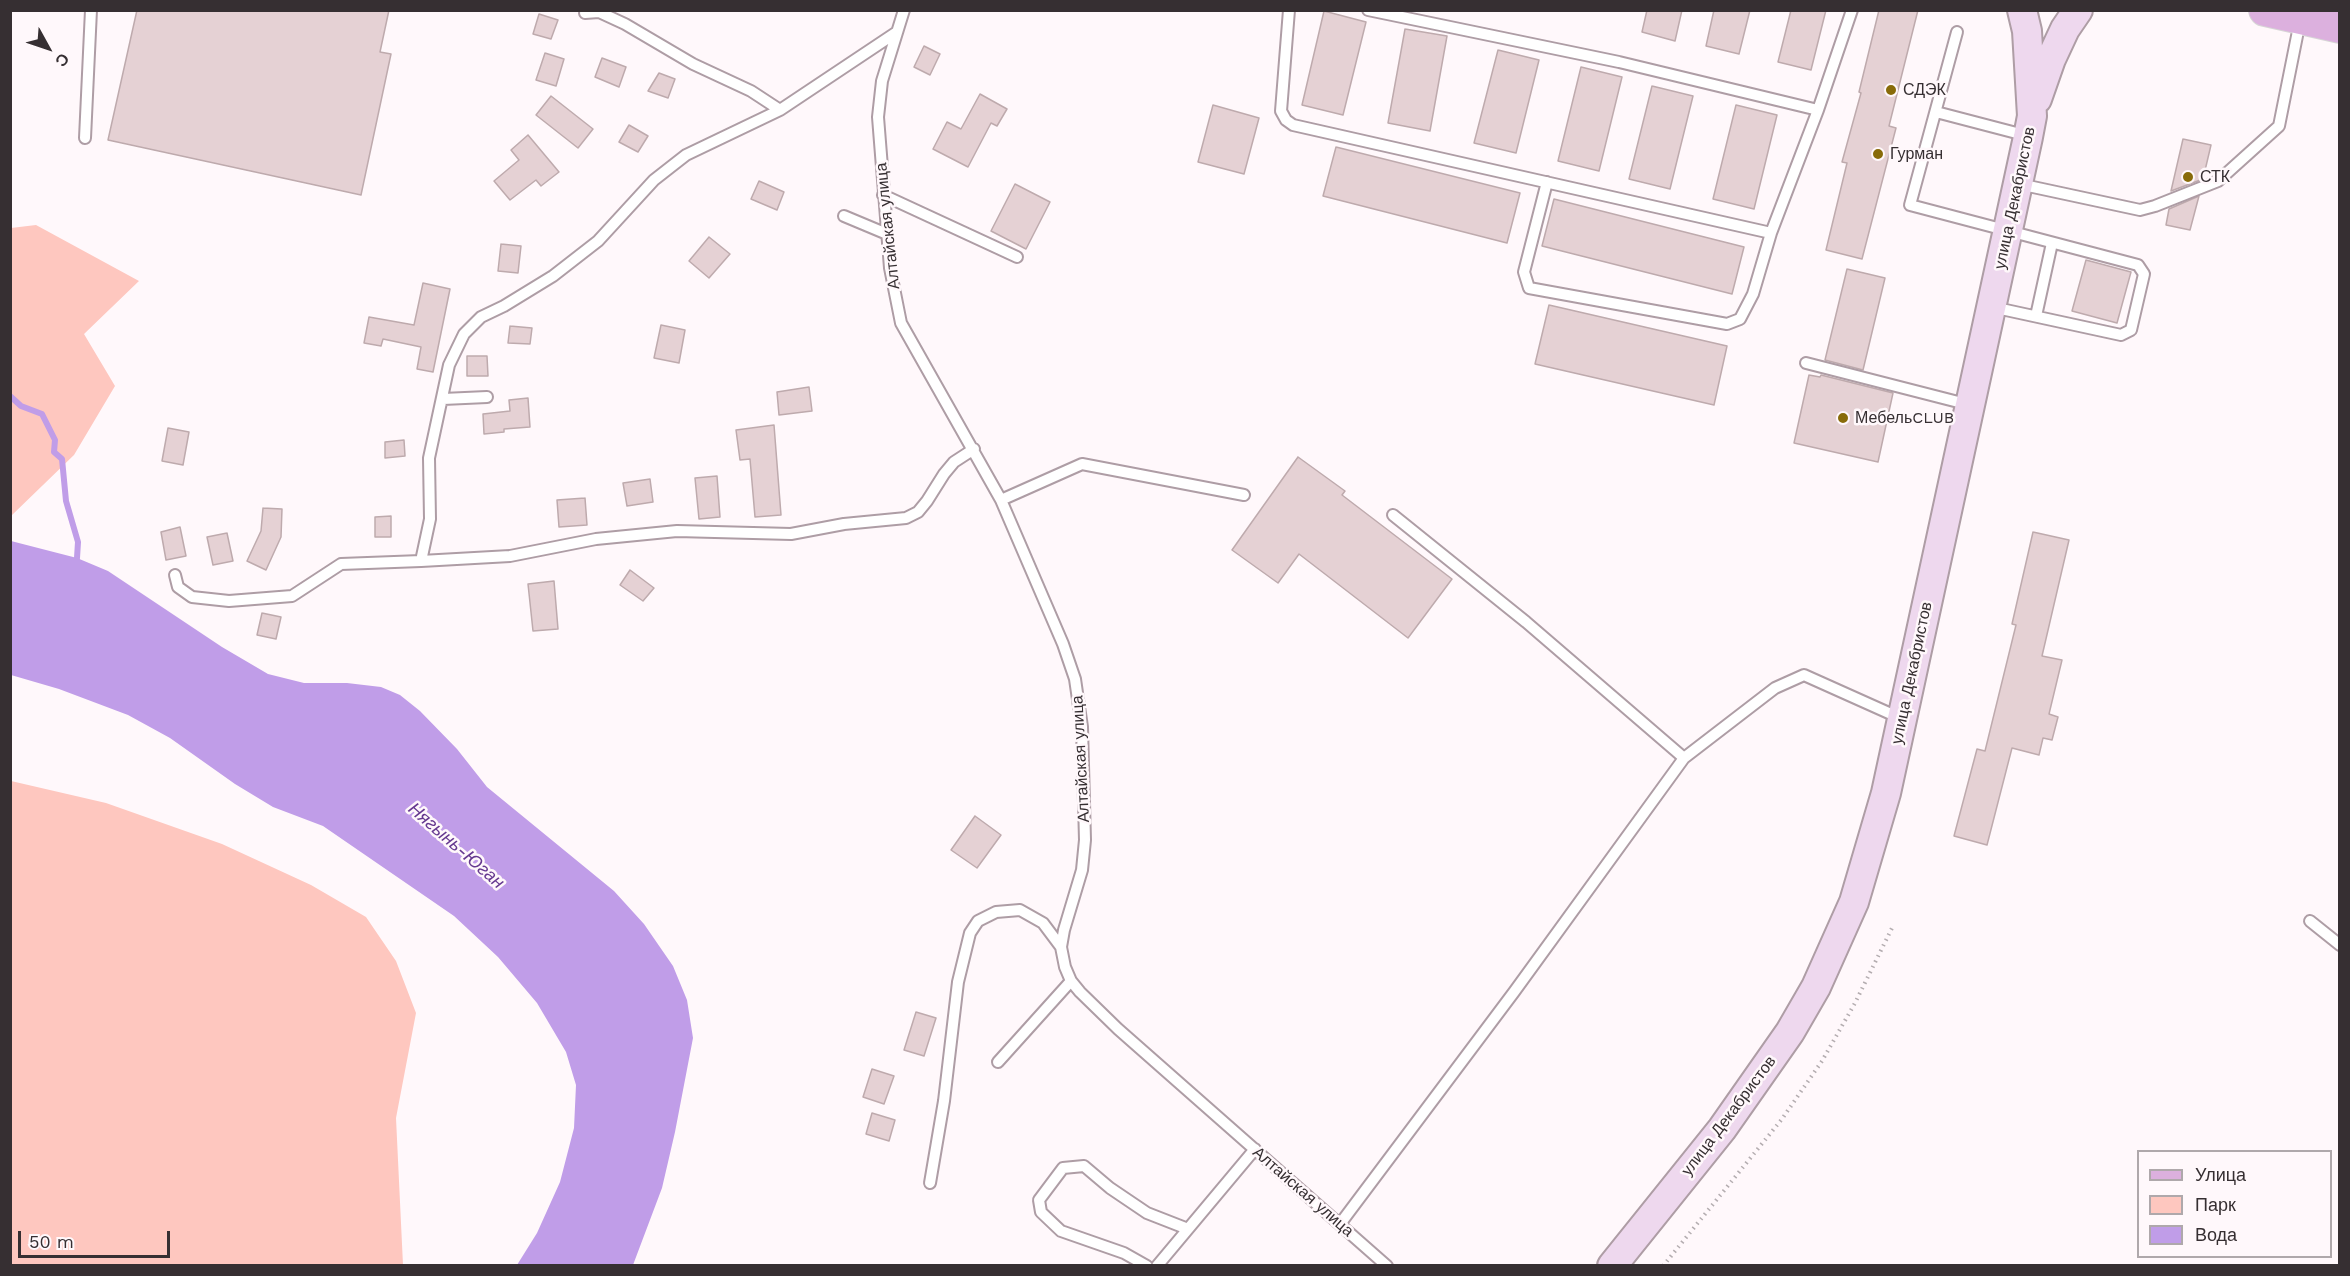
<!DOCTYPE html>
<html>
<head>
<meta charset="utf-8">
<style>
	body { margin:0 }
	#map { position:relative; width:2350px; height:1276px; overflow:hidden; background:#fff8fb; font-family:"Work Sans",sans-serif }
	canvas { display:block }
	.frame { position:absolute; inset:0; border:12px solid #362f32; pointer-events:none }
	.legend { position:absolute; left:2137px; top:1150px; width:195px; height:108px; box-sizing:border-box; background:#fff8fb; border:2px solid #afa8ab; margin:0; padding:8px 10px; list-style:none; font-size:18px; color:#362f32 }
	.legend li { display:flex; align-items:center; gap:12px; height:30px }
	.legend b { width:30px; border:2px solid #afa8ab }
	.north { position:absolute; left:18px; top:18px; width:60px; height:60px; -webkit-text-stroke:4px #fff8fb; paint-order:stroke; rotate:130deg; font-size:16px; font-weight:700; line-height:24px; text-align:center; color:#362f32 }
	.north::after { content:''; display:block; margin:auto; width:21px; height:27px; background:#362f32; clip-path:polygon(50% 0,100% 100%,50% 72%,0 100%) }
	.scale { position:absolute; left:18px; top:1231px; width:152px; height:27px; box-sizing:border-box; border:3px solid #362f32; border-top:0; padding-left:8px; font-size:18px; line-height:21px; white-space:nowrap; color:#362f32; -webkit-text-stroke:4px #fff8fb; paint-order:stroke }
</style>
</head>
<body>
<div id="map">
<canvas width="2350" height="1276"></canvas>
<div class="frame"></div>
<ul class="legend">
<li><b style="height:8px;background:#dcb0de"></b>Улица</li>
<li><b style="height:16px;background:#fec7bf"></b>Парк</li>
<li><b style="height:16px;background:#c09de8"></b>Вода</li>
</ul>
<div class="north">С</div>
<div class="scale">50 m</div>
</div>
<script>
const c = document.querySelector('canvas').getContext('2d');
c.lineJoin = 'round';
function paint(path, color) {
  c.fillStyle = color;
  c.fill(path, 'evenodd');
}
function shape(rows) {
  const path = new Path2D();
  for (const r of rows) {
    path.moveTo(r[0], r[1]);
    for (let i = 2; i < r.length; i += 2) path.lineTo(r[i], r[i + 1]);
  }
  return path;
}
function trace(path, color, width, dash) {
  c.strokeStyle = color;
  c.lineWidth = width;
  c.lineCap = dash ? 'butt' : 'round';
  c.setLineDash(dash || []);
  c.stroke(path);
}
function label(font, color, halo, rows, align = 'center') {
  c.font = font + ' "Work Sans",sans-serif';
  c.lineWidth = 5;
  c.setLineDash([]);
  c.textBaseline = 'middle';
  c.strokeStyle = halo;
  c.fillStyle = color;
  for (const [text, x, y, turn = 0] of rows) {
    c.save();
    c.translate(x, y);
    c.rotate((+turn || 0) * Math.PI / 180);
    c.textAlign = isNaN(turn) ? turn : align;
    if (halo) c.strokeText(text, 0, 0);
    c.fillText(text, 0, 0);
    c.restore();
  }
}
paint(shape([
	[36,225,139,281,84,334,115,386,74,455,11,516,11,228],
	[11,781,106,803,222,844,311,885,366,917,396,961,416,1013,396,1118,403,1265,11,1265]
]), '#fec7bf');
paint(shape([
	[11,541,77,558,108,571,222,647,268,674,304,683,347,683,381,687,400,695,420,711,457,749,487,787,614,891,644,924,673,966,687,1000,693,1038,675,1132,662,1188,633,1265,517,1265,537,1233,560,1182,574,1128,576,1085,566,1052,537,1003,498,957,454,916,323,826,273,807,235,784,170,738,128,715,59,689,11,675]
]), '#c09de8');
trace(shape([
	[10,396,21,406,42,414,55,440,54,452,62,459,66,501,78,542,77,558]
]), '#c09de8', 6);
const building = shape([
	[137,10,389,10,380,52,391,54,361,195,108,140,137,10],
	[1647,10,1682,10,1675,41,1642,32,1647,10],
	[1714,10,1750,10,1739,54,1706,46,1714,10],
	[1791,10,1826,10,1811,70,1778,62,1791,10],
	[1879,10,1918,10,1889,126,1896,128,1862,259,1826,250,1847,163,1842,162,1861,93,1859,92,1879,10],
	[1324,11,1366,22,1343,115,1302,105,1324,11],
	[539,14,558,20,551,39,533,34,539,14],
	[1405,29,1447,36,1430,131,1388,123,1405,29],
	[924,46,940,54,930,75,914,67,924,46],
	[1498,50,1539,60,1516,153,1474,143,1498,50],
	[545,53,564,59,556,86,536,80,545,53],
	[602,58,626,67,619,87,595,77,602,58],
	[1581,67,1622,77,1599,171,1558,161,1581,67],
	[659,73,675,79,668,98,648,91,659,73],
	[1652,86,1693,96,1670,189,1629,179,1652,86],
	[980,94,1007,109,997,126,991,123,968,167,933,149,947,122,961,129,980,94],
	[551,96,593,129,578,148,536,115,551,96],
	[1213,105,1259,118,1244,174,1198,162,1213,105],
	[1736,105,1777,115,1754,209,1713,199,1736,105],
	[629,125,648,136,638,152,619,142,629,125],
	[528,135,559,172,541,186,536,180,510,200,494,181,519,160,511,150,528,135],
	[2183,139,2211,145,2203,179,2171,191,2183,139],
	[1336,147,1520,193,1507,243,1323,196,1336,147],
	[759,181,784,192,777,210,751,199,759,181],
	[1015,184,1050,202,1026,249,991,231,1015,184],
	[2199,196,2190,230,2166,225,2169,209,2199,196],
	[1554,199,1744,247,1732,294,1542,246,1554,199],
	[709,237,730,254,709,278,689,261,709,237],
	[501,244,521,246,518,273,498,271,501,244],
	[2086,260,2131,272,2117,323,2072,311,2086,260],
	[1847,269,1885,278,1863,370,1825,360,1847,269],
	[423,283,450,289,433,372,417,369,421,347,383,339,381,346,364,343,369,317,414,325,423,283],
	[1549,305,1727,346,1714,405,1535,364,1549,305],
	[661,325,685,330,679,363,654,358,661,325],
	[510,326,532,328,530,344,508,343,510,326],
	[467,356,487,356,488,376,467,376,467,356],
	[1809,375,1820,377,1821,375,1893,393,1878,462,1794,443,1809,375],
	[809,387,812,411,779,415,777,392,809,387],
	[528,398,530,427,504,429,504,432,484,434,483,414,510,411,509,400,528,398],
	[774,425,781,515,755,517,750,459,740,460,736,430,774,425],
	[168,428,189,432,183,465,162,461,168,428],
	[404,440,405,456,385,458,385,442,404,440],
	[1298,457,1345,491,1342,495,1452,579,1408,638,1299,554,1278,583,1232,550,1298,457],
	[717,476,720,517,699,519,695,478,717,476],
	[650,479,653,502,627,506,623,483,650,479],
	[585,498,587,525,559,527,557,500,585,498],
	[263,508,282,509,281,537,266,570,247,561,261,531,263,508],
	[391,516,391,537,375,537,375,517,391,516],
	[180,527,186,556,166,560,161,532,180,527],
	[2033,532,2069,540,2042,656,2062,660,2049,714,2058,717,2052,740,2043,738,2039,755,2012,748,1987,845,1954,836,1977,749,1985,751,2016,625,2012,624,2033,532],
	[227,533,233,561,213,565,207,537,227,533],
	[630,570,654,588,643,601,620,585,630,570],
	[554,581,558,629,533,631,528,584,554,581],
	[262,613,281,617,276,639,257,635,262,613],
	[975,816,1001,835,977,868,951,850,975,816],
	[916,1012,936,1018,924,1056,904,1050,916,1012],
	[872,1069,894,1076,884,1104,863,1097,872,1069],
	[872,1113,895,1120,889,1141,866,1134,872,1113]
]);
paint(building, '#e5d1d4');
trace(building, '#beaaad', 1.5);
const service = shape([
	[904,10,882,81,878,117,890,268,901,323,1001,500,1063,644,1075,679,1082,727,1085,840,1082,870,1064,930,1061,947,1065,967,1071,981,1080,992,1118,1029,1387,1266],
	[1289,10,1281,111,1286,120,1293,125,1771,233,1818,110,1852,10],
	[1368,10,1619,62,1818,110],
	[585,13,599,12,625,24,693,64,751,91,780,110],
	[1957,32,1910,205,2138,265,2144,274,2131,330,2121,335,1992,307],
	[1936,112,2028,136],
	[85,138,91,10],
	[1547,182,1524,272,1529,288,1727,324,1740,319,1753,294,1771,233],
	[2019,184,2140,210,2155,206,2218,181,2279,126,2300,21],
	[883,195,1017,257],
	[844,216,887,234],
	[2036,316,2052,243],
	[1806,363,1970,405],
	[443,399,487,397],
	[1001,500,1082,464,1244,495],
	[421,561,510,556,596,539,677,531,791,534,844,524,906,518,918,512,927,501,944,474,954,462,974,449],
	[175,575,178,587,192,597,229,601,292,596,341,564,421,561,430,519,429,458,449,365,464,334,481,317,504,306,553,276,598,241,654,180,686,155,780,110,897,32],
	[1684,758,1775,688,1804,675,1900,718],
	[2310,921,2340,945],
	[998,1062,1071,981],
	[930,1183,944,1101,958,982,970,933,978,921,996,912,1020,910,1043,923,1061,947],
	[1340,1224,1514,992,1684,758,1526,622,1393,515],
	[1147,1266,1124,1253,1061,1231,1041,1212,1039,1200,1063,1168,1084,1166,1110,1188,1147,1213,1188,1229],
	[1157,1266,1255,1149]
]);
const secondary = shape([
	[2037,99,2051,59,2065,29,2078,10],
	[1612,1266,1722,1129,1790,1032,1816,987,1854,902,1886,793,2028,137,2032,116,2027,31,2022,10]
]);
const primary = shape([
	[2265,10,2340,27]
]);
trace(service, '#ae9da5', 14);
trace(secondary, '#ae9da5', 32);
trace(primary, '#d7d5d6', 34);
trace(shape([
	[1663,1266,1782,1119,1822,1061,1855,1003,1892,928]
]), '#b4adb0', 4, [1.5, 4.5]);
trace(service, '#fff', 10);
trace(secondary, '#eed8ee', 28);
trace(primary, '#dcb0de', 32);
for (const [x, y, r, color] of [
	[1891,90,6,"#886b09"],
	[1878,154,6,"#886b09"],
	[2188,177,6,"#886b09"],
	[1843,418,6,"#886b09"]
]) {
  const dot = new Path2D();
  dot.arc(x, y, r, 0, 2 * Math.PI);
  c.fillStyle = color;
  c.fill(dot);
  trace(dot, '#fff8fb', 2);
}
label('16px', '#362f32', '#fff8fb', [
	["СДЭК",1903,90],
	["Гурман",1890,154],
	["СТК",2200,177],
	["МебельCLUB",1855,418]
], 'left');
label('16px', '#362f32', '#fff8fb', [
	["улица Декабристов",2015,198,-78],
	["Алтайская улица",888,226,-96],
	["улица Декабристов",1912,673,-78],
	["Алтайская улица",1081,759,-93],
	["улица Декабристов",1729,1116,-53],
	["Алтайская улица",1303,1192,41]
]);
label('italic 18px', '#663990', '#fff8fb', [
	["Нягынь-Юган",456,846,41]
]);
</script>
</body>
</html>
